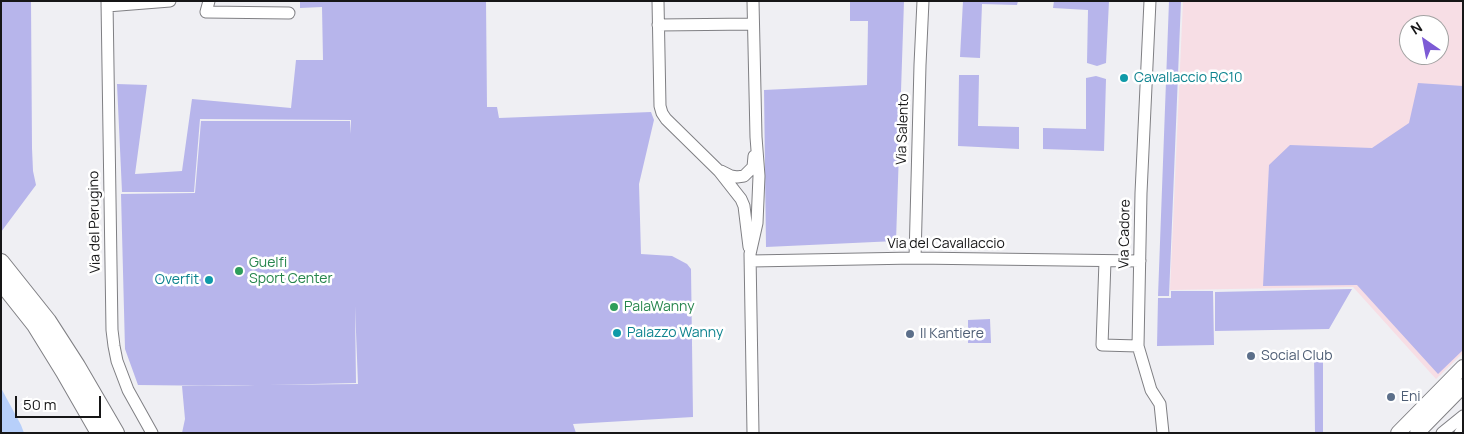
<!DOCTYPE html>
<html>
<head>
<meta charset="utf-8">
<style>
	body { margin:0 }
	#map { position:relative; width:1464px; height:434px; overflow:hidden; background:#efeff3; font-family:Manrope,sans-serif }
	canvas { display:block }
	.frame { position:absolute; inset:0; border:2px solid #161617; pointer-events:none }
	.north { position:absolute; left:1399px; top:15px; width:50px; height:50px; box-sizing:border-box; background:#fff; border:1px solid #a2a2a2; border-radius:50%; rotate:327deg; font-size:14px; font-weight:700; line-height:20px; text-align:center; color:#161617 }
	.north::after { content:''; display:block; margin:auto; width:18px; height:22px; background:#7d5bd5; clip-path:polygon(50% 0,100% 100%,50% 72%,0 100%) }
	.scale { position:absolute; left:15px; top:396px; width:86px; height:22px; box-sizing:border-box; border:2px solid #161617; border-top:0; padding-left:6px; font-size:15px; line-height:18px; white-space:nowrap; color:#161617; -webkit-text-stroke:4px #fff; paint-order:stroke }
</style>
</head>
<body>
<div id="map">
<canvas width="1464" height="434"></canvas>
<div class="frame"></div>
<div class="north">N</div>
<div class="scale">50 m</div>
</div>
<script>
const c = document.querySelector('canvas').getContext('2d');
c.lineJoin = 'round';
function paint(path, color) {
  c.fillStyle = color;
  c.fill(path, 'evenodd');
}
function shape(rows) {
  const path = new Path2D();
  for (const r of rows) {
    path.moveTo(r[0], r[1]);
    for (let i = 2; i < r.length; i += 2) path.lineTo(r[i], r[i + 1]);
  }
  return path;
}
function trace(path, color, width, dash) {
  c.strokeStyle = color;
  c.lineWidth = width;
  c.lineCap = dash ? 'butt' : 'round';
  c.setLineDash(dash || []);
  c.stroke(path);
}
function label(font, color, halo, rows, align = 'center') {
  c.font = font + ' Manrope,sans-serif';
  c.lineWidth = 5;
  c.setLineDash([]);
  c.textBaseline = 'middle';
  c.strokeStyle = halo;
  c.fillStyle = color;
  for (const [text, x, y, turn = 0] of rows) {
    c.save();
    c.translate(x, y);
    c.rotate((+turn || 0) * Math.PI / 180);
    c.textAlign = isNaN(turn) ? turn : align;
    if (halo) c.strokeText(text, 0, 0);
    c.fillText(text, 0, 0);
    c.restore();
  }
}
paint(shape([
	[1183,1,1463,1,1463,353,1436,379,1353,287,1170,290],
	[1409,25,1439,25,1439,55,1409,55]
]), '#f7dee5');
paint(shape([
	[1,1,31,1,32,148,33,171,36,185,1,232],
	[300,1,486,1,487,107,497,107,499,118,651,112,654,120,639,184,641,254,672,256,687,264,691,269,693,417,573,424,576,433,182,433,185,419,182,386,358,384,355,306,356,383,226,386,138,385,125,349,121,194,195,193,201,121,350,121,351,134,351,120,200,119,194,192,122,192,117,84,147,85,135,174,182,171,192,99,291,108,296,60,323,60,322,7,300,8],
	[850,1,904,1,896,241,766,247,764,90,867,85,868,21,850,21],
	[963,1,1018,1,1017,5,982,4,980,58,960,57],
	[1054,1,1109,1,1106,63,1097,66,1087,63,1088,10,1053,8],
	[1169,1,1181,1,1169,296,1158,296],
	[959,75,979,75,978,126,1019,127,1019,149,958,146],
	[1096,76,1106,79,1104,151,1043,149,1043,128,1086,129,1086,78],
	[1418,83,1463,86,1463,350,1438,374,1357,285,1263,286,1269,165,1290,145,1372,148,1409,123],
	[1352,289,1329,329,1215,331,1215,292],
	[1171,291,1213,291,1214,345,1157,346,1158,298,1171,298],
	[990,319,991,343,968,343,968,320],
	[1323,354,1323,433,1315,433,1314,355]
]), '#b7b5eb');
paint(shape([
	[1,388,21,425,24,433,1,432]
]), '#b7cffa');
const minor = shape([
	[107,1,112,330,114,346,117,361,128,390,152,433],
	[209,1,206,12,289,13],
	[658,1,660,106,662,113,666,119,719,171,741,199,744,206,749,247],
	[753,1,756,137,759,176,757,223,750,254,753,433],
	[107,6,170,1],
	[658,25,753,24],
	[721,171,731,176,737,177,744,176,753,167,754,156],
	[915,258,920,65,923,1],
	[751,261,915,258,1140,261],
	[1105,261,1102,345,1138,346,1141,193,1150,1],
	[1138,346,1151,390,1160,404,1163,433],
	[1442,433,1463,416],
	[1460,433,1463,429]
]);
const major = shape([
	[1398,433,1463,367],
	[1417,433,1463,386]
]);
const highway = shape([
	[1,262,48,321,77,366,116,433],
	[1,282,35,325,64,372,99,433]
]);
trace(minor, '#7f7f83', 13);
trace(major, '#7f7f83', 16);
trace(highway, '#7f7f83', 18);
trace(minor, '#fff', 11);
trace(major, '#fff', 14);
trace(highway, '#fff', 16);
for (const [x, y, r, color] of [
	[1124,78,5,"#0f9aa8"],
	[239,271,5,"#2e9e5b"],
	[209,280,5,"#0f9aa8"],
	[614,307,5,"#2e9e5b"],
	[617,333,5,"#0f9aa8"],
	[910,334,5,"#5c6f8a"],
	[1251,356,5,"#5c6f8a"],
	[1391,397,5,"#5c6f8a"]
]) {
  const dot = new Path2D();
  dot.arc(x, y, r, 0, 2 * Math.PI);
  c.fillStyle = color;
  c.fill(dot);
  trace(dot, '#fff', 2);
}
label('14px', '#0d838f', '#fff', [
	["Cavallaccio RC10",1134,78],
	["Overfit",199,280,"right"],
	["Palazzo Wanny",627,333]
], 'left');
label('14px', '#161617', '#fff', [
	["Via Salento",903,129,-88],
	["Via del Perugino",95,222,-91],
	["Via Cadore",1125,234,-89],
	["Via del Cavallaccio",946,244]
]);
label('14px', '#27864d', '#fff', [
	["Guelfi",249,263],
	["Sport Center",249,279],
	["PalaWanny",624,307]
], 'left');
label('14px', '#4e5e75', '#fff', [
	["Il Kantiere",920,334],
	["Social Club",1261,356],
	["Eni",1401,397]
], 'left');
</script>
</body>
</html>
